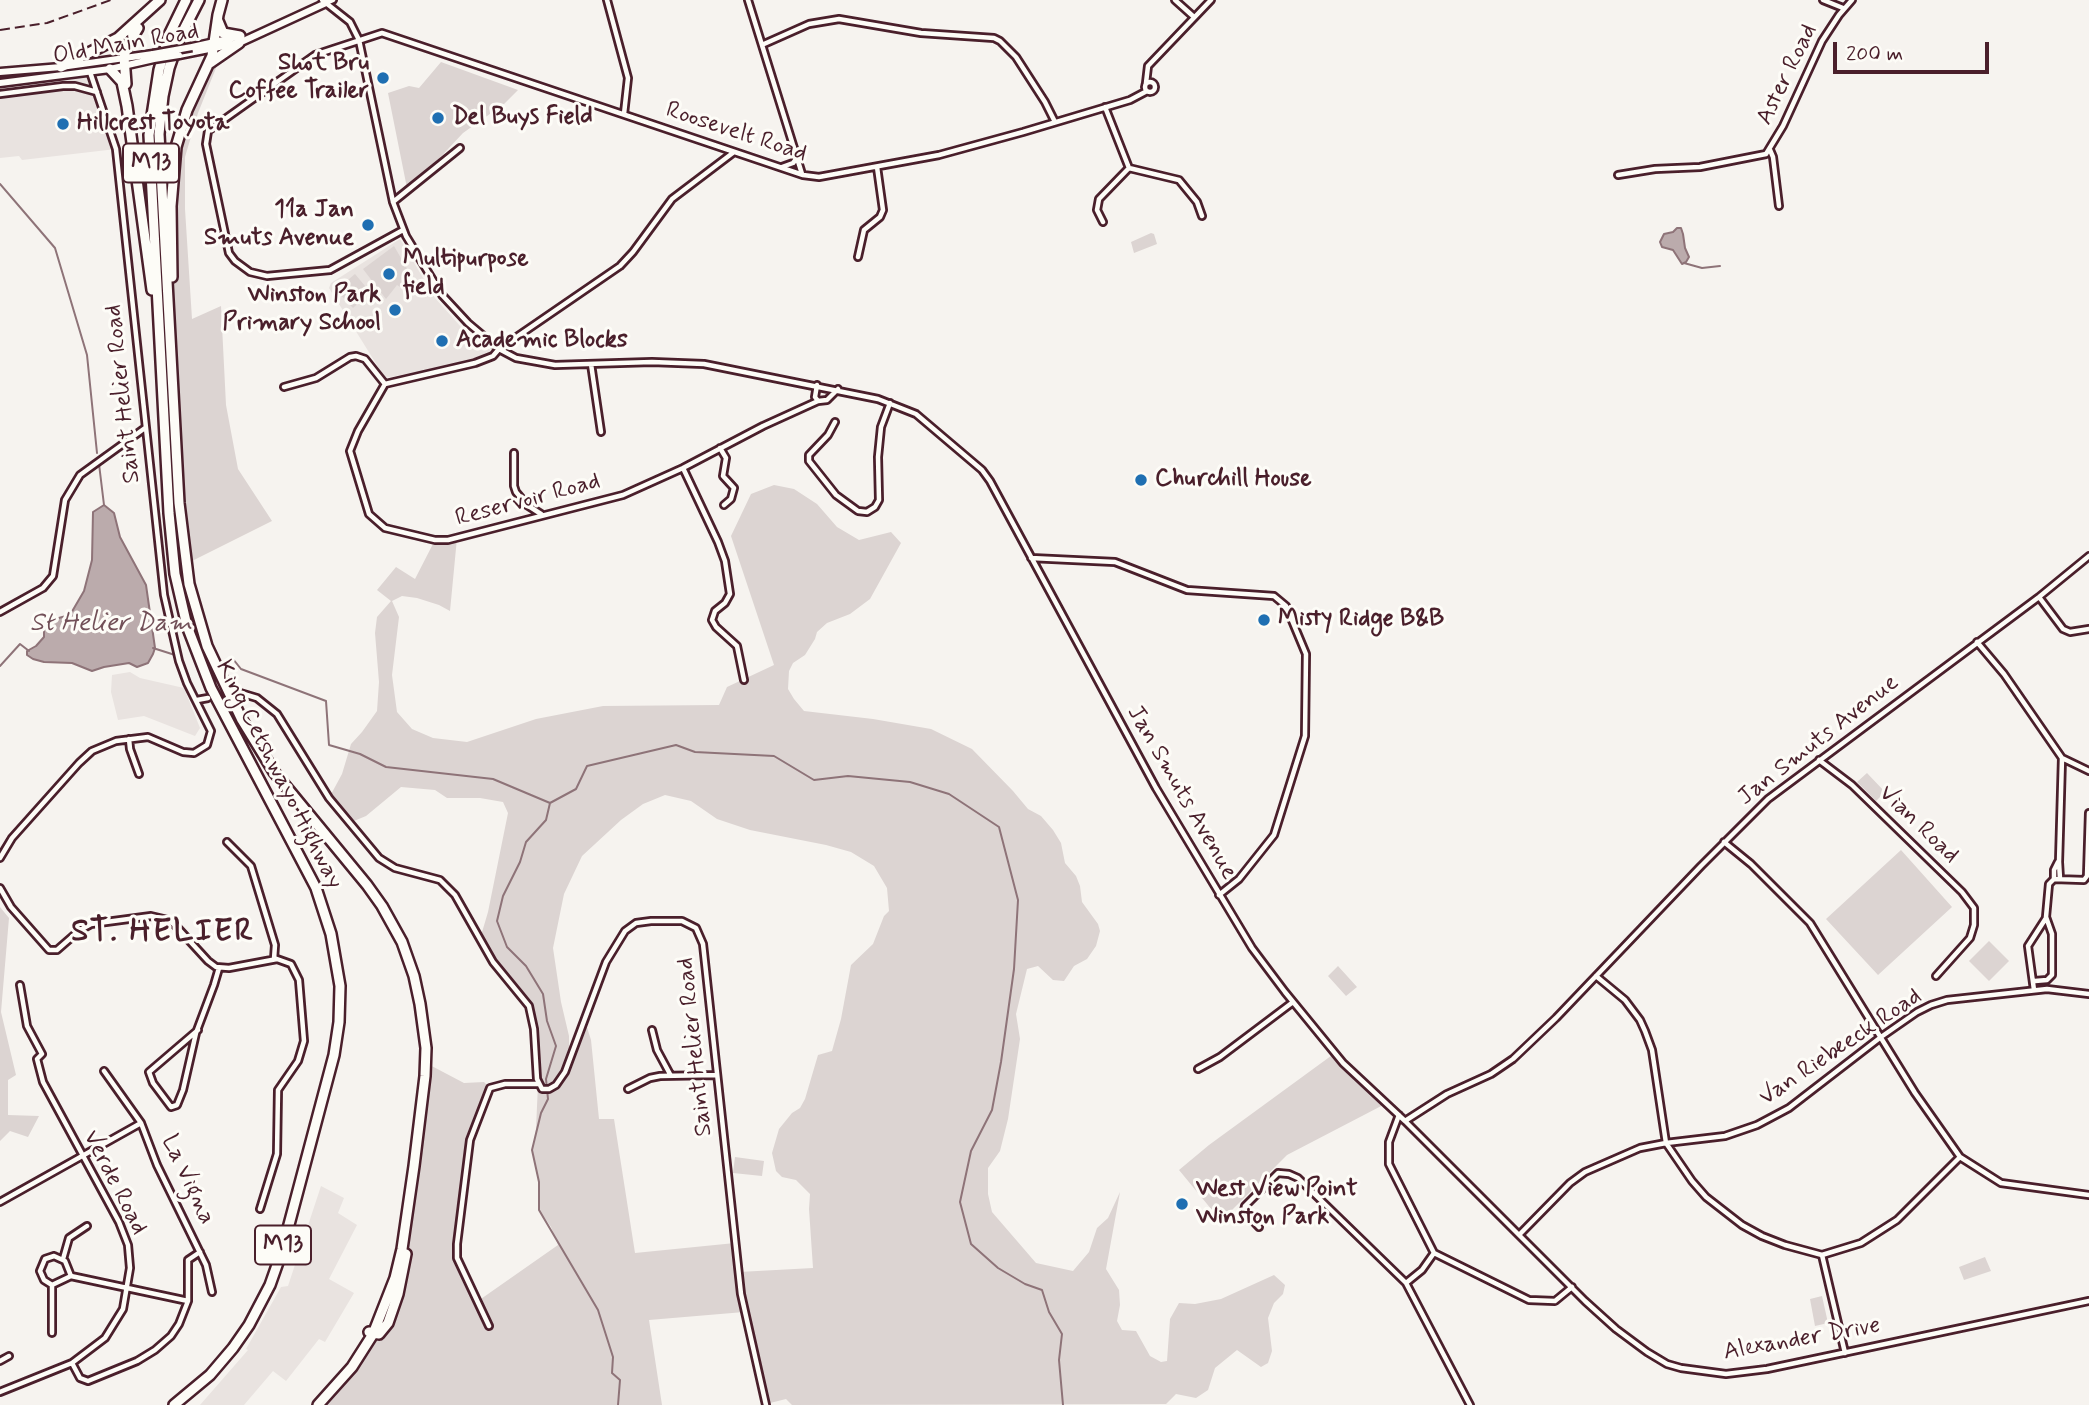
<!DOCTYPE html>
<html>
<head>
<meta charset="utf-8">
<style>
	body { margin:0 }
	#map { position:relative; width:2089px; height:1405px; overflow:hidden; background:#f6f3ef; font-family:Mynerve,sans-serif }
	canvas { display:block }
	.scale { position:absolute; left:1833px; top:42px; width:156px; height:32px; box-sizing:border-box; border:4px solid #4a1f2b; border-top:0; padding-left:9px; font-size:21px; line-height:24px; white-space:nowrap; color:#4a1f2b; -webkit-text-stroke:5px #fdfcf7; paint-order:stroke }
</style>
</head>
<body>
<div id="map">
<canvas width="2089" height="1405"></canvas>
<div class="scale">200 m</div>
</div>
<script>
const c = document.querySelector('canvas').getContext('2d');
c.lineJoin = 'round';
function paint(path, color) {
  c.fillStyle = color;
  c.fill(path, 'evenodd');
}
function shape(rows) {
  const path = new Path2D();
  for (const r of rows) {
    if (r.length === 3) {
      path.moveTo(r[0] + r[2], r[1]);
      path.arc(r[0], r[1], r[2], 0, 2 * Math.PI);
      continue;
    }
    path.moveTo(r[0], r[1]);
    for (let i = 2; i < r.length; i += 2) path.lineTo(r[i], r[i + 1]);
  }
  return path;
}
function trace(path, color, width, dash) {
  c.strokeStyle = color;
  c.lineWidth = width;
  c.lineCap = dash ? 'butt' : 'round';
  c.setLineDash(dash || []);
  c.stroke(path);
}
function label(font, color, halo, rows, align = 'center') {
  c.font = font + ' Mynerve,sans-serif';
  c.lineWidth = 6;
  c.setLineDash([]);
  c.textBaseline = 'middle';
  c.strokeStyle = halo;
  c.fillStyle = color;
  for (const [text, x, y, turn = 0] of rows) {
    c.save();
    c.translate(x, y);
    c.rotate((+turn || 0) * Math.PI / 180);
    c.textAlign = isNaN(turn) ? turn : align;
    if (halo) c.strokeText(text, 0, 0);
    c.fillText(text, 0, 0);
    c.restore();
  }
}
paint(shape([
	[90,72,116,149,22,160,19,156,0,158,0,83],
	[400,239,435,298,461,327,493,352,464,363,385,378,329,288,331,283],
	[130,672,140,678,184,688,200,728,195,736,144,716,118,720,111,692,112,675],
	[321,1186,344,1198,338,1213,357,1225,329,1279,354,1293,325,1342,319,1339,286,1381,273,1371,244,1405,200,1405,248,1350,246,1349,281,1287,288,1286]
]), '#e9e3e0');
paint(shape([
	[239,43,218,63,198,113,185,157,185,209,192,319,221,306,226,405,238,469,272,521,186,564,169,321,172,286,171,206,176,147,205,70],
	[441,62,518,90,504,104,463,133,434,164,407,188,388,93,409,86,419,88],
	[1151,233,1154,234,1157,244,1134,253,1131,242],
	[394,246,413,279,402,288,397,285,386,299,363,269],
	[355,274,370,292,353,308,336,290],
	[774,485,794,489,817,504,837,527,859,540,891,532,901,543,870,599,850,614,827,623,817,632,815,639,805,655,793,663,789,671,788,689,794,699,804,711,873,719,931,729,972,749,1013,791,1028,809,1041,816,1053,830,1061,843,1065,863,1076,876,1080,886,1082,902,1098,924,1100,931,1096,946,1087,959,1074,966,1064,981,1053,980,1038,966,1027,969,1016,1014,1020,1039,1008,1119,1000,1151,988,1168,988,1194,992,1212,1036,1263,1073,1271,1089,1252,1097,1228,1108,1218,1120,1192,1106,1269,1119,1290,1120,1305,1117,1321,1122,1330,1136,1331,1150,1356,1161,1362,1167,1361,1170,1319,1179,1303,1195,1304,1221,1299,1274,1275,1285,1285,1283,1294,1274,1303,1268,1318,1272,1351,1268,1363,1261,1367,1237,1350,1215,1368,1208,1390,1196,1398,1176,1394,1166,1404,792,1405,786,1399,766,1404,744,1312,649,1320,662,1405,318,1405,373,1334,395,1278,426,1063,464,1083,484,1082,490,1088,471,1137,457,1258,478,1301,558,1245,551,1227,539,1210,539,1182,532,1150,536,1129,538,1084,531,1012,501,974,480,939,488,912,508,813,503,802,480,798,447,798,435,790,401,787,366,816,349,823,329,798,342,774,351,744,362,732,377,711,379,682,375,633,377,617,391,601,377,590,396,567,415,579,435,540,457,538,450,611,439,605,417,598,402,596,392,601,399,617,392,675,397,712,412,729,433,738,467,742,536,719,603,706,719,705,727,687,774,665,731,536,751,494],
	[665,795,691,801,717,819,750,830,826,845,851,852,874,866,887,888,889,911,884,916,873,944,851,965,841,1019,832,1051,818,1055,805,1099,800,1108,792,1113,779,1129,772,1153,776,1171,782,1177,796,1180,810,1194,809,1209,813,1268,739,1272,735,1243,635,1253,614,1119,599,1119,591,1040,585,1021,569,1059,569,1036,561,1002,553,948,564,894,582,856,621,820,643,804],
	[1867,773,1885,792,1876,801,1857,782],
	[1901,850,1952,907,1878,975,1826,919],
	[0,907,9,918,1,1012,16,1075,8,1080,8,1115,39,1116,28,1137,10,1131,0,1141],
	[1989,941,2009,961,1989,981,1969,961],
	[1338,966,1357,987,1346,996,1328,976],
	[1335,1053,1387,1103,1287,1155,1221,1221,1179,1170,1209,1145],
	[735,1157,764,1161,762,1176,733,1173],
	[1985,1257,1991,1271,1964,1280,1959,1267],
	[1822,1296,1828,1323,1815,1326,1810,1299]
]), '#dcd4d2');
const water = shape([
	[1677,228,1681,228,1683,234,1685,248,1689,257,1686,262,1682,264,1673,250,1662,247,1660,242,1664,234,1673,232,1677,228],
	[104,505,114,513,120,537,146,585,155,648,153,654,148,663,137,667,129,663,104,667,92,671,72,663,44,662,33,659,27,655,27,651,36,646,44,637,44,626,51,620,70,615,84,591,92,560,93,512,104,505]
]);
paint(water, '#bbabac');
trace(water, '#8e7378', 2);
trace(shape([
	[0,184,55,248,87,355,97,453],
	[1684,263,1702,268,1720,266],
	[99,464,104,505],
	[153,648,175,655],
	[233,659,241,669,326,701,329,745,360,754,386,767,493,779,550,803,576,789,587,766,676,745,695,752,774,756,814,780,848,776,910,782,949,794,999,827,1018,900,1014,969,1001,1062,992,1110,971,1151,960,1202,971,1244,998,1268,1025,1284,1042,1290,1049,1312,1062,1334,1059,1360,1063,1405],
	[0,666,20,644,29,651],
	[550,803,546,820,526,842,520,862,503,896,497,921,507,947,526,966,543,994,547,1021,556,1046,546,1079,548,1099,541,1113,532,1150,539,1182,539,1210,598,1310,613,1357,612,1373,620,1380,618,1405]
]), '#8e7378', 2);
trace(shape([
	[214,697,237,692]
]), '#d4c9c8', 4.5, [4.5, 2]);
const street = shape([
	[333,0,326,3,350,22,359,40,393,202,406,236,442,295,468,323,499,349,516,358,555,365,652,362,704,364,878,399,916,414,982,470,990,481,1156,788,1252,948,1285,992,1343,1063,1405,1121,1447,1094,1491,1074,1513,1059,1556,1018,1701,866,1768,799,2039,597,2089,556],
	[607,0,628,78,624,114],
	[748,0,802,174],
	[1175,0,1194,17],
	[1823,0,1843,8],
	[764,44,809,24,839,19,921,33,994,38,1000,41,1016,57,1045,102,1055,122],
	[1150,87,5],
	[1146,83,1148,66,1211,0],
	[0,94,63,86,75,86,97,92],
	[1770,150,1773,157,1779,206],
	[734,152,672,199,633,252,620,266,499,349,493,356,475,363,385,384,358,431,350,451,369,514,385,528,435,540,448,540,623,495,683,468,763,426,818,401,827,400,838,389],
	[782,167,793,163,797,158],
	[1129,168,1179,180,1197,202,1202,216],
	[1618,175,1655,169,1700,167,1766,154,1783,126,1822,41,1839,15,1852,0],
	[393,202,460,148],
	[1103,222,1097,210,1099,199,1129,168,1105,107],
	[403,230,330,270,267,276,250,272,235,261,229,253,206,144,208,131,315,55,382,33,803,175,819,177,939,155,1023,132,1130,100,1147,91],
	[858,257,864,230,880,217,883,210,877,167],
	[591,364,601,432],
	[817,385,815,397,818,401],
	[284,387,316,378,350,357,356,356,365,359,385,384],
	[835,422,828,435,809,455,809,461,836,495,858,511,867,512,875,507,879,500,878,457,881,427,890,403],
	[720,448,726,458,723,476,734,488,731,499,724,505],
	[514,453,514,486,516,492,527,505,541,514],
	[683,468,718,542,725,561,730,594,725,603,715,611,712,620,716,627,737,646,744,680],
	[1031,558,1115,562,1187,590,1274,596,1286,606,1306,654,1305,736,1274,835,1239,879,1219,895],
	[2039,597,2063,629,2070,632,2089,629],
	[0,612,43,588,53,576,65,500,80,475,145,428],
	[1977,642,2004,674,2062,758,2059,862,2060,879],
	[237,692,257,698,277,714,329,798,379,858,395,868,440,880,455,895,493,962,529,1006,534,1029,537,1079,542,1089,549,1089,556,1085,565,1072,606,962,625,931,636,923,651,921,682,921,696,928,703,944,741,1294,766,1405],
	[197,700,208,698],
	[129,739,130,749,139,774],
	[2062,758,2089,771],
	[1819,760,1852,785,1962,892,1974,908,1974,925,1970,938,1936,976],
	[227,842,251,866,275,945,274,959],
	[1724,842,1751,864,1810,923,1915,1093,1960,1157,2001,1183,2089,1195],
	[0,858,12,838,79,763,92,751,116,741,148,737,183,752,194,753,207,745,211,731,187,683,179,661,164,595,116,149,90,72],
	[2054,879,2084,880,2087,876,2089,813],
	[2054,879,2054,870,2058,862],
	[0,888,11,907,49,950,57,950,80,930,91,924,151,916,168,920,175,925,208,961,216,967,229,968,277,959,291,964,299,980,304,1041,298,1061,278,1090,277,1154,260,1209],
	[1596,976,1625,1000,1640,1020,1645,1031,1652,1050,1666,1143,1692,1181,1706,1197,1742,1225,1762,1236,1785,1245,1822,1255,1861,1243,1897,1220,1960,1157],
	[2035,981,2047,980,2052,975,2052,934,2046,917,2049,884,2054,879],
	[2034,990,2028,946,2046,918],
	[198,1030,149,1072,153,1083,171,1107,177,1105,183,1090,196,1033,214,985,219,968],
	[652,1030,657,1050,671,1076],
	[1198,1069,1220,1057,1293,1002],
	[104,1071,141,1123],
	[628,1089,650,1078,660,1076,716,1075],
	[1399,1115,1389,1142,1389,1164,1434,1253,1529,1300,1555,1301,1572,1287],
	[1405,1121,1585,1301,1616,1329,1647,1352,1667,1364,1681,1368,1726,1374,1767,1369,2089,1301],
	[0,1202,141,1123,157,1165,206,1265,212,1292],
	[1259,1227,1244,1211,1245,1206,1278,1173,1289,1174,1298,1178,1406,1283,1470,1405],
	[1519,1235,1570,1183,1585,1172,1640,1148,1666,1143,1725,1136,1757,1125,1789,1108,1881,1037,1917,1012,1931,1005,1947,1000,2047,989,2089,994],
	[1822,1255,1845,1353],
	[54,1256,65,1261,71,1276,52,1285,44,1280,40,1271,45,1259,54,1256],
	[63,1259,69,1238,87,1226],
	[71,1276,188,1301],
	[1406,1283,1422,1270,1434,1253],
	[489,1326,457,1258,457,1244,470,1140,490,1088,505,1084,538,1084],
	[52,1333,52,1285],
	[0,1361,9,1356],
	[72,1363,80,1378,88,1381,137,1361,155,1350,171,1336,179,1324,188,1301,188,1260,200,1252],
	[0,1392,72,1363,105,1338,123,1309,130,1268,128,1245,119,1222,43,1082,37,1059,42,1054,27,1026,20,985]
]);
const secondary = shape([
	[192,47,237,37],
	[179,55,239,43,326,3,323,0],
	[0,72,61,67,153,54],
	[0,83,110,69,154,59]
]);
const highway = shape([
	[199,0,179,39,169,68,163,96,159,134,179,503,189,584,207,646,242,720,274,772,367,885,382,906,402,942,414,976,420,1004,426,1048,425,1076,414,1166,402,1249,395,1278,373,1334,352,1367,318,1405],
	[218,21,223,33,240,36],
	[210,63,239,43],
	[61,67,118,38,160,0],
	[110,69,122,82,127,106,152,290],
	[126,84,124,57,127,46,138,28],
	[172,277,171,206,176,147,187,110,212,56,218,15,222,0],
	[369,1332,379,1334,388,1323,398,1294,406,1254],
	[174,1405,210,1375,233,1348,249,1325,270,1285,282,1251,334,1055,339,1022,340,986,331,934,316,888,211,688,187,626,175,574,169,513,149,135,159,70,169,35,186,0]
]);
trace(street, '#4a1f2b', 10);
trace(secondary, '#4a1f2b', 11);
trace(highway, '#4a1f2b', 14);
trace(street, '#fdfcf7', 4.5);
trace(secondary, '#fdfcf7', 6);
trace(highway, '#fdfcf7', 9);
trace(shape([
	[0,30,47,23,111,0]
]), '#4a1f2b', 2, [10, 5]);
const secondaryBridge = shape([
	[153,54,192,47],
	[154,59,179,55]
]);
trace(secondaryBridge, '#4a1f2b', 11, []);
trace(secondaryBridge, '#fdfcf7', 6);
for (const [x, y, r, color] of [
	[383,78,7,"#1f6fb2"],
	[438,118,7,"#1f6fb2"],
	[63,124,7,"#1f6fb2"],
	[368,225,7,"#1f6fb2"],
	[389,274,7,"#1f6fb2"],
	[395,310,7,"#1f6fb2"],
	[442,341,7,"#1f6fb2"],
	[1141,480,7,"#1f6fb2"],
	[1264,620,7,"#1f6fb2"],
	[1182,1204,7,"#1f6fb2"]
]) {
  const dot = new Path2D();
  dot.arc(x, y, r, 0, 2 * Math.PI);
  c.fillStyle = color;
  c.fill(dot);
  trace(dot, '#fdfcf7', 2.5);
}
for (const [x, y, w] of [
	[151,163,56],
	[283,1245,56]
]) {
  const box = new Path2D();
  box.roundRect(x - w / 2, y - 19.5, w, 39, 5);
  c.fillStyle = '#fdfcf7';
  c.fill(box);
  trace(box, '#4a1f2b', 2);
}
label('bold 23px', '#4a1f2b', null, [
	["M13",151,163],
	["M13",283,1245]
]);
label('24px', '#4a1f2b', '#fdfcf7', [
	["Old Main Road",126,45,-10],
	["Aster Road",1788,75,-64],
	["Roosevelt Road",736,133,18],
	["Saint Helier Road",124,394,-96],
	["Reservoir Road",528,501,-15],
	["Jan Smuts Avenue",1819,741,-38],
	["King Cetshwayo Highway",278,775,63],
	["Jan Smuts Avenue",1181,793,60],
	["Vian Road",1918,825,44],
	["Saint Helier Road",696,1047,-96],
	["Van Riebeeck Road",1841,1048,-34],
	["La Vigna",187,1180,65],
	["Verde Road",114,1183,63],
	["Alexander Drive",1802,1340,-10]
]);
label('bold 24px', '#4a1f2b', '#fdfcf7', [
	["Shot Bru",369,64,"right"],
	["Coffee Trailer",369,92,"right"],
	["Del Buys Field",452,118],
	["Hillcrest Toyota",77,124],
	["11a Jan",354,211,"right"],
	["Smuts Avenue",354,239,"right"],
	["Multipurpose",403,260],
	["field",403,288],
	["Winston Park",381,296,"right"],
	["Primary School",381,324,"right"],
	["Academic Blocks",456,341],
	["Churchill House",1155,480],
	["Misty Ridge B&B",1278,620],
	["West View Point",1196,1190],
	["Winston Park",1196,1218]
], 'left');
label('italic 26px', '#725058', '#fdfcf7', [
	["St Helier Dam",111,625]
]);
c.letterSpacing = '2px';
label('bold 32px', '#4a1f2b', '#fdfcf7', [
	["ST. HELIER",163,933]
]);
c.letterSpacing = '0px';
</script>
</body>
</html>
